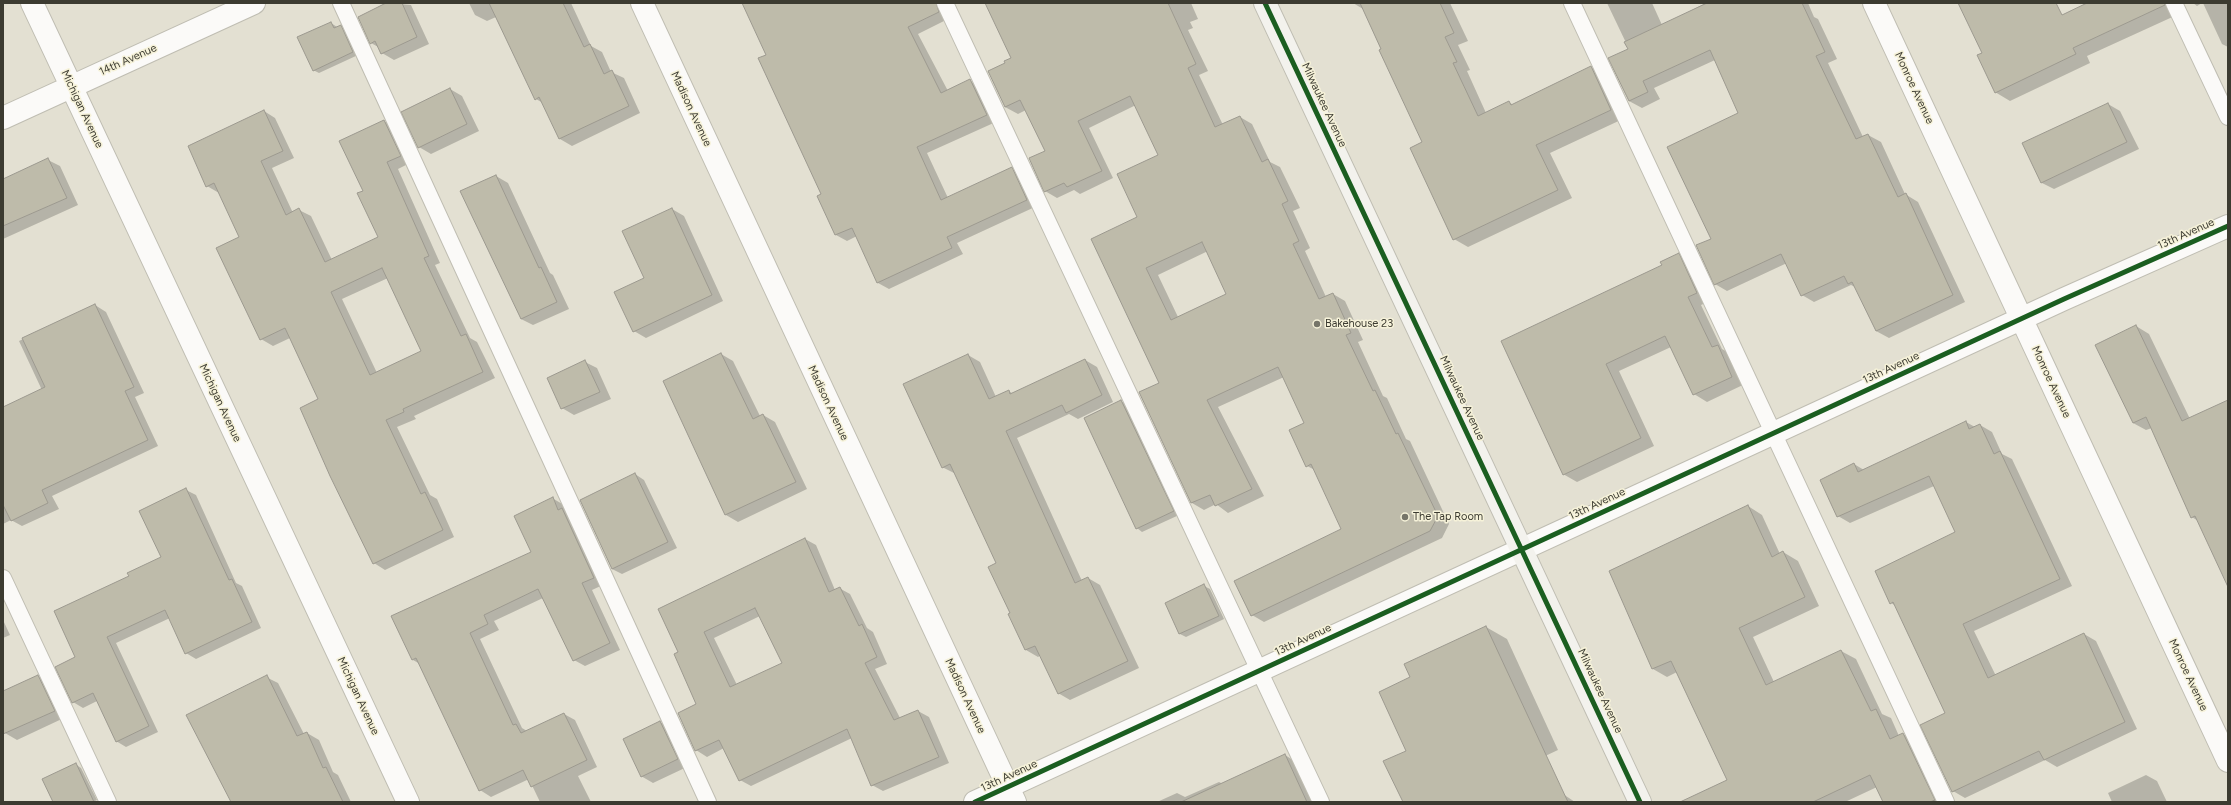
<!DOCTYPE html>
<html>
<head>
<meta charset="utf-8">
<style>
	body { margin:0 }
	#map { position:relative; width:2231px; height:805px; overflow:hidden; background:#e3e0d2; font-family:Figtree,sans-serif }
	canvas { display:block }
	.frame { position:absolute; inset:0; border:4px solid #3c3b31; pointer-events:none }
</style>
</head>
<body>
<div id="map">
<canvas width="2231" height="805"></canvas>
<div class="frame"></div>
</div>
<script>
const c = document.querySelector('canvas').getContext('2d');
c.lineJoin = 'round';
function paint(path, color) {
  c.fillStyle = color;
  c.fill(path, 'evenodd');
}
function shape(rows) {
  const path = new Path2D();
  for (const r of rows) {
    path.moveTo(r[0], r[1]);
    for (let i = 2; i < r.length; i += 2) path.lineTo(r[i], r[i + 1]);
  }
  return path;
}
function trace(path, color, width, dash) {
  c.strokeStyle = color;
  c.lineWidth = width;
  c.lineCap = dash ? 'butt' : 'round';
  c.setLineDash(dash || []);
  c.stroke(path);
}
function label(font, color, halo, rows, align = 'center') {
  c.font = font + ' Figtree,sans-serif';
  c.lineWidth = 3;
  c.setLineDash([]);
  c.textBaseline = 'middle';
  c.strokeStyle = halo;
  c.fillStyle = color;
  for (const [text, x, y, turn = 0] of rows) {
    c.save();
    c.translate(x, y);
    c.rotate((+turn || 0) * Math.PI / 180);
    c.textAlign = isNaN(turn) ? turn : align;
    if (halo) c.strokeText(text, 0, 0);
    c.fillText(text, 0, 0);
    c.restore();
  }
}
paint(shape([
	[388,3,411,5,429,44,394,60,382,53,380,48,371,43],
	[469,3,571,3,591,46,602,52,611,72,624,78,640,113,572,146,560,139,543,103,536,99,496,17,487,21,475,15],
	[743,3,940,3,948,19,918,34,948,91,970,81,981,87,998,121,927,153,948,198,1011,168,1022,174,1037,206,957,243,963,254,889,289,878,283,857,236,847,241,836,235,819,196,822,195,767,55],
	[1002,3,1191,3,1198,19,1190,22,1193,28,1188,30,1208,71,1199,75,1223,125,1240,117,1252,124,1270,162,1280,167,1300,208,1293,211,1310,248,1305,251,1326,297,1333,294,1345,301,1363,340,1358,342,1383,396,1387,398,1406,439,1410,441,1449,524,1442,538,1264,622,1252,615,1343,529,1315,470,1307,466,1306,424,1284,377,1218,407,1264,496,1228,513,1216,504,1204,510,1192,503,1160,383,1138,217,1159,155,1136,105,1089,128,1113,178,1080,194,1074,190,1057,198,1045,191,1046,151,1026,110,1018,114,1005,107,1007,64,1012,58],
	[1208,251,1227,294,1178,317,1158,275],
	[1353,3,1450,3,1468,41,1458,45,1470,70,1467,71,1486,113,1509,102,1513,105,1591,67,1605,75,1625,118,1550,153,1572,198,1468,247,1454,239,1423,143,1363,9],
	[1607,3,1652,3,1662,25,1706,3,1808,3,1814,17,1818,19,1837,59,1828,63,1863,137,1868,135,1881,142,1905,194,1918,202,1965,302,1889,338,1876,331,1855,287,1851,285,1814,302,1802,295,1787,263,1727,291,1715,284,1712,239,1740,113,1715,60,1654,88,1660,99,1642,108,1629,101,1629,49],
	[2090,3,2184,3,2180,6,2179,14,2087,56,2090,63,2010,101,1995,92],
	[2193,3,2202,3,2197,6],
	[2203,3,2228,3,2228,47,2222,44],
	[331,23,337,27,341,26,346,29,358,55,319,73,313,70],
	[450,89,462,96,479,131,431,154,419,147],
	[2108,104,2120,111,2139,149,2054,189,2042,183,2024,144],
	[264,111,275,118,294,158,272,168,293,213,299,210,311,216,332,260,379,238,364,191,384,121,396,128,412,162,398,169,440,263,435,265,470,338,477,342,495,378,414,416,416,419,397,427,430,495,437,499,454,537,385,570,374,563,320,400,290,338,273,346,261,339,241,237,219,193,207,186],
	[388,278,423,351,377,373,342,299],
	[48,160,60,166,78,205,3,239,3,180],
	[496,176,508,183,550,273,553,275,569,309,533,325,521,319],
	[672,209,684,216,723,301,646,338,634,331,645,278],
	[1679,254,1692,262,1710,301,1701,305,1722,349,1731,354,1745,384,1707,402,1694,394,1671,347,1619,371,1654,446,1577,482,1563,474,1502,342,1663,266],
	[95,305,106,312,144,393,135,397,158,446,52,496,59,509,22,526,11,520,3,524,3,424,48,403,19,341],
	[2136,326,2149,334,2190,419,2228,401,2228,570,2198,521,2192,517,2152,428,2146,430,2133,423],
	[721,354,733,361,760,416,763,415,775,422,807,489,738,522,726,515,664,382],
	[968,355,980,362,996,397,1009,391,1013,394,1085,360,1097,367,1113,402,1078,419,1069,414,1017,438,1082,581,1088,578,1100,585,1139,668,1070,700,1058,693,1041,655,1038,657,1026,650,1012,613,997,564,956,474,942,467],
	[585,362,597,368,611,399,574,415,562,408],
	[1121,401,1127,405,1179,515,1142,532,1137,528],
	[1966,422,1975,427,1980,425,1992,432,2002,454,2012,459,2072,586,1974,631,1996,676,2084,634,2096,641,2137,729,2057,767,2045,760,1965,798,1953,791,1946,714,1896,606,1891,603,1956,532,1934,486,1850,523,1838,516,1854,464,1864,470],
	[635,474,644,480,677,548,622,574,612,569],
	[186,490,196,495,236,583,242,586,261,628,196,659,186,653,170,618,116,643,158,732,126,747,116,741,97,701,83,708,73,702,77,658,130,576,162,557],
	[552,498,564,505,605,584,592,590,620,650,585,666,574,660,543,598,494,621,499,630,480,639,522,728,527,731,564,714,575,720,597,767,578,776,591,802,540,802,529,779,491,797,480,790,420,664,413,660,533,552],
	[1748,506,1762,515,1780,554,1783,552,1798,561,1819,606,1753,637,1774,682,1841,651,1856,659,1882,714,1891,718,1899,736,1903,734,1918,742,1945,802,1884,802,1877,787,1845,802,1720,802,1728,780,1677,672,1667,677,1653,669],
	[805,539,816,545,835,590,839,588,850,594,867,628,873,632,887,664,875,669,900,718,918,711,929,717,949,763,883,791,872,785,852,738,751,786,740,780,724,748,707,757,696,750,697,705,679,652],
	[760,616,783,664,737,685,714,638],
	[1204,586,1210,589,1224,619,1186,637,1180,634,1166,603],
	[3,620,10,635,3,638],
	[1486,627,1507,639,1558,750,1447,802,1405,802,1411,677],
	[38,676,50,683,66,717,17,740,5,733,3,729,3,692],
	[266,677,278,683,304,734,307,733,319,740,333,772,338,775,351,802,232,802],
	[660,722,672,729,689,766,653,783,641,776],
	[1285,755,1296,762,1315,802,1157,802,1177,793,1185,797,1219,782,1223,784],
	[75,764,81,768,97,800,93,802,54,802],
	[2146,775,2157,781,2167,802,2112,802,2108,793],
	[1557,790,1575,802,1532,802]
]), '#0003');
const building = shape([
	[386,3,402,3,417,37,381,54,375,41,370,44,358,17,386,3],
	[489,3,563,3,584,47,590,44,604,74,612,70,629,106,559,139,539,97,535,100,489,3],
	[742,3,936,3,939,12,908,27,941,93,970,79,987,115,917,147,941,200,1012,167,1027,200,947,237,952,248,877,283,852,228,835,235,817,196,821,194,758,58,766,55,742,3],
	[985,3,1168,3,1196,64,1188,68,1215,127,1240,116,1262,162,1268,159,1288,201,1282,204,1299,241,1293,244,1319,299,1333,293,1351,333,1346,335,1373,391,1375,390,1396,434,1398,433,1438,516,1430,531,1251,616,1234,581,1341,529,1311,464,1306,467,1289,430,1304,423,1278,367,1207,400,1252,489,1215,506,1210,495,1191,503,1139,392,1159,383,1091,239,1137,217,1117,174,1158,155,1130,96,1078,121,1102,171,1067,187,1064,183,1044,192,1029,158,1045,151,1020,100,1005,107,988,71,1005,63,1004,61,1011,58,985,3],
	[1202,242,1226,294,1171,320,1146,268,1202,242],
	[1360,3,1440,3,1454,33,1445,37,1457,62,1453,63,1478,116,1509,101,1511,105,1591,66,1611,110,1536,145,1558,190,1453,240,1410,148,1422,142,1379,50,1381,49,1360,3],
	[1707,3,1802,3,1825,52,1816,56,1856,139,1868,134,1898,197,1906,193,1953,295,1876,331,1852,282,1848,284,1844,276,1801,296,1781,254,1714,285,1696,245,1711,239,1667,147,1738,113,1710,50,1643,81,1648,92,1629,101,1608,58,1628,49,1624,42,1707,3],
	[1958,3,2056,3,2062,15,2087,3,2165,3,2165,5,2073,48,2076,54,1995,93,1977,55,1982,53,1958,3],
	[331,22,334,28,341,25,353,52,313,71,297,37,331,22],
	[450,88,467,124,418,148,401,112,450,88],
	[2108,103,2127,142,2041,183,2022,143,2108,103],
	[264,110,283,151,261,161,286,215,299,208,325,262,378,237,357,193,363,191,339,141,384,120,401,156,387,162,429,256,424,258,461,336,466,334,483,372,403,409,404,412,386,420,421,494,425,492,443,530,373,564,330,476,300,408,318,399,285,328,260,340,216,248,239,237,214,183,206,187,188,146,264,110],
	[382,268,421,351,370,375,331,292,382,268],
	[48,158,67,198,3,226,3,179,48,158],
	[496,175,539,268,541,267,557,302,521,319,460,191,496,175],
	[672,208,712,295,633,332,614,292,644,278,622,231,672,208],
	[1679,253,1697,293,1688,297,1712,347,1718,345,1732,377,1693,395,1665,336,1606,364,1641,438,1563,475,1501,341,1662,265,1660,262,1679,253],
	[95,304,134,387,125,391,148,440,42,490,48,503,11,521,3,505,3,407,45,387,22,338,95,304],
	[2136,325,2182,421,2228,400,2228,587,2195,516,2191,518,2146,417,2133,423,2095,345,2136,325],
	[721,353,753,419,763,414,796,482,725,515,663,381,721,353],
	[968,354,989,399,1009,390,1010,394,1085,359,1102,395,1066,413,1062,405,1006,431,1075,583,1088,577,1128,661,1058,694,1035,646,1025,650,1008,614,1010,613,988,567,996,563,950,464,942,468,903,384,968,354],
	[585,360,600,392,561,409,547,378,585,360],
	[1121,400,1174,511,1136,529,1084,418,1121,400],
	[1966,421,1969,429,1980,424,1994,454,2000,451,2060,579,1963,624,1988,678,2084,633,2125,722,2044,760,2039,751,1952,792,1920,725,1945,713,1893,602,1890,604,1875,571,1955,532,1929,476,1837,517,1820,480,1854,463,1858,472,1966,421],
	[635,473,668,542,612,569,580,500,635,473],
	[186,488,229,580,232,579,252,622,185,654,165,610,107,637,149,726,116,742,93,693,72,703,55,667,75,657,54,611,129,576,127,573,161,557,139,511,186,488],
	[553,497,558,510,562,508,594,578,582,583,610,643,573,661,538,589,484,615,488,624,470,633,513,725,516,724,521,733,564,713,587,760,531,787,523,770,479,791,416,658,412,660,391,616,531,552,514,516,553,497],
	[1748,505,1772,557,1783,551,1805,597,1739,628,1766,685,1841,650,1871,711,1876,709,1890,739,1903,733,1935,800,1930,802,1883,802,1870,775,1813,802,1680,802,1727,780,1671,661,1652,669,1609,571,1748,505],
	[805,538,829,592,840,587,859,626,862,624,877,657,865,663,894,720,918,710,939,757,871,786,847,729,739,781,719,740,695,751,678,713,696,704,674,654,678,652,658,609,805,538],
	[755,608,782,663,730,687,704,632,755,608],
	[1204,584,1219,616,1179,634,1165,603,1204,584],
	[1486,626,1568,802,1403,802,1383,761,1406,751,1379,692,1410,677,1404,664,1486,626],
	[38,675,55,711,3,734,3,691,38,675],
	[267,675,297,736,307,732,323,768,326,767,343,802,231,802,186,715,267,675],
	[660,721,678,759,641,777,623,739,660,721],
	[1285,754,1307,802,1181,802,1285,754],
	[76,763,94,802,53,802,42,779,76,763]
]);
paint(building, '#bebbaa');
trace(building, '#9c998f', 1);
const lane = shape([
	[341,3,708,802],
	[945,3,1321,802],
	[1572,3,1946,802],
	[2174,3,2228,117],
	[3,578,108,802]
]);
const street = shape([
	[32,3,408,802],
	[642,3,1015,802],
	[1874,3,2228,761],
	[3,118,254,3],
	[975,802,2064,299,2228,226]
]);
const secondary = shape([
	[1265,3,1640,802]
]);
trace(lane, '#bfbdb2', 18);
trace(street, '#bfbdb2', 24);
trace(secondary, '#bfbdb2', 24);
trace(lane, '#fbfaf8', 16);
trace(street, '#fbfaf8', 22);
trace(secondary, '#f3f2ed', 22);
trace(shape([
	[1265,3,1640,802],
	[975,802,2064,299,2228,226]
]), '#1b5e20', 5);
for (const [x, y, r, color] of [
	[1317,324,4,"#767569"],
	[1405,517,4,"#767569"]
]) {
  const dot = new Path2D();
  dot.arc(x, y, r, 0, 2 * Math.PI);
  c.fillStyle = color;
  c.fill(dot);
  trace(dot, '#f6f2d9', 1.5);
}
label('11px', '#3c3b31', '#f6f2d9', [
	["14th Avenue",128,60,-24],
	["Monroe Avenue",1914,88,65],
	["Milwaukee Avenue",1324,105,65],
	["Michigan Avenue",82,109,65],
	["Madison Avenue",691,109,65],
	["13th Avenue",2186,234,-24],
	["13th Avenue",1891,368,-25],
	["Monroe Avenue",2051,382,65],
	["Milwaukee Avenue",1462,398,65],
	["Michigan Avenue",220,403,65],
	["Madison Avenue",828,403,65],
	["13th Avenue",1597,504,-25],
	["13th Avenue",1303,640,-25],
	["Monroe Avenue",2188,675,65],
	["Milwaukee Avenue",1600,691,65],
	["Michigan Avenue",358,696,65],
	["Madison Avenue",965,696,65],
	["13th Avenue",1009,776,-25]
]);
label('11px', '#3c3b31', '#f6f2d9', [
	["Bakehouse 23",1325,324],
	["The Tap Room",1413,517]
], 'left');
</script>
</body>
</html>
